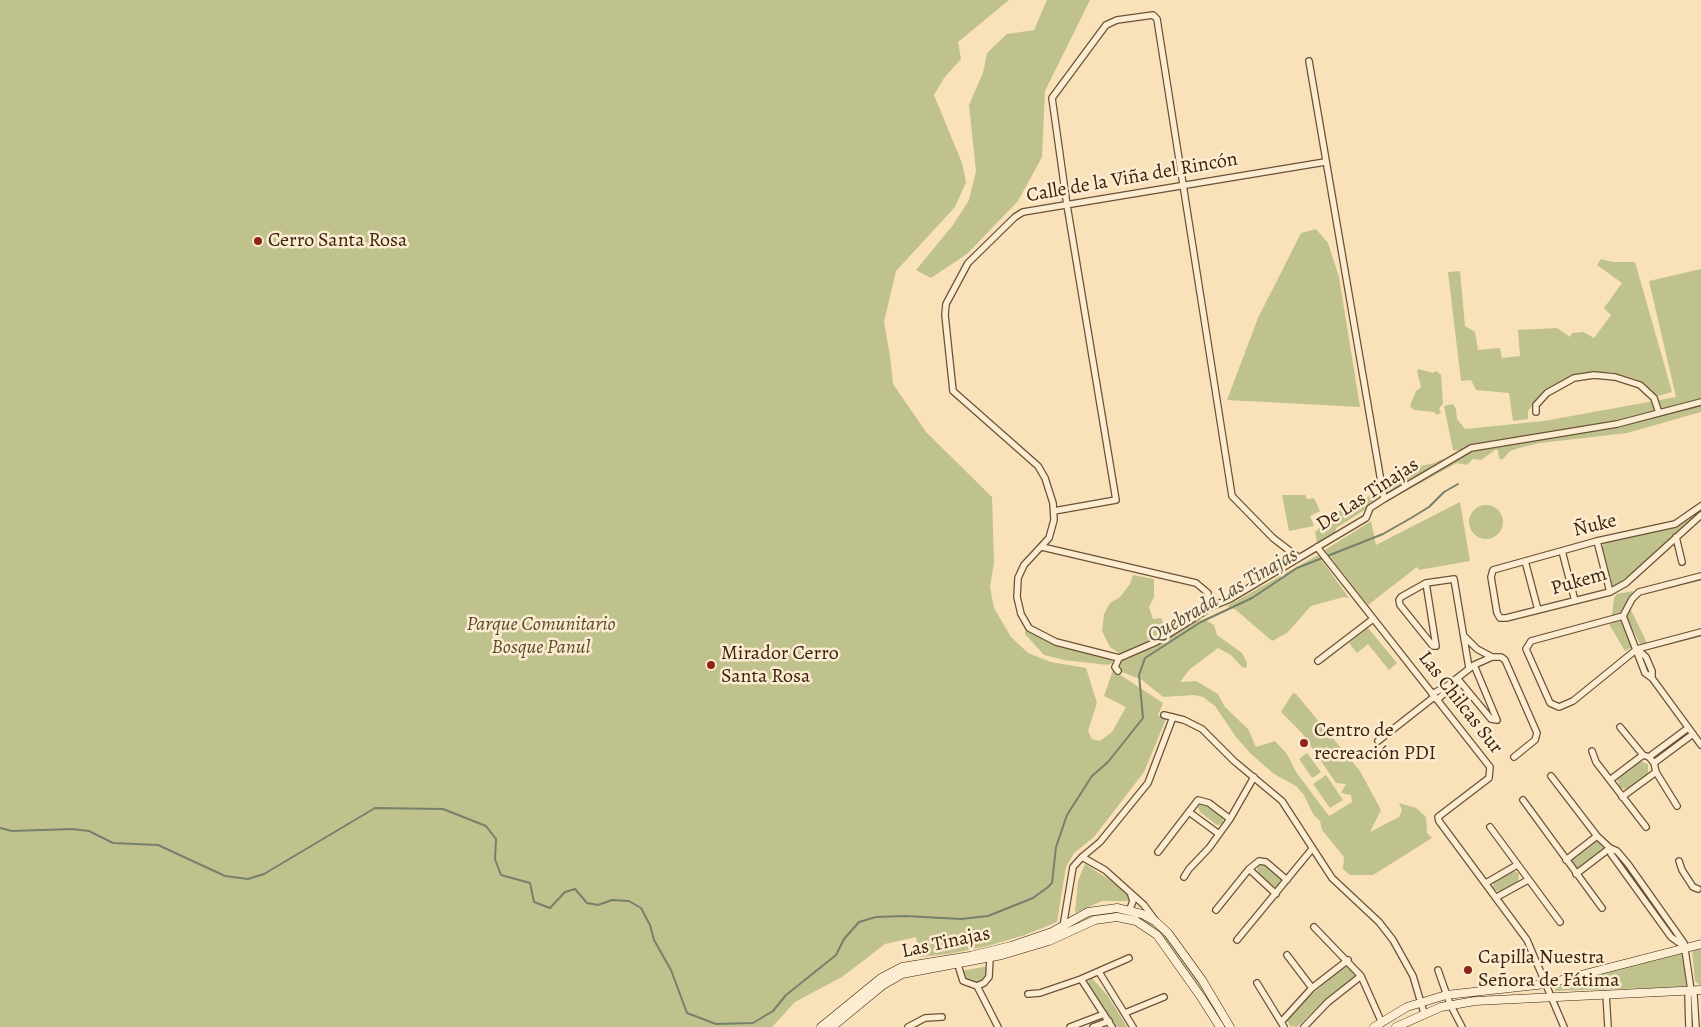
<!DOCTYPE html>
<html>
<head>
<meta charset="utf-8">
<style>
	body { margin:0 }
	canvas { display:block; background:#f9e1b9 }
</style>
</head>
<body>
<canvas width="1701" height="1027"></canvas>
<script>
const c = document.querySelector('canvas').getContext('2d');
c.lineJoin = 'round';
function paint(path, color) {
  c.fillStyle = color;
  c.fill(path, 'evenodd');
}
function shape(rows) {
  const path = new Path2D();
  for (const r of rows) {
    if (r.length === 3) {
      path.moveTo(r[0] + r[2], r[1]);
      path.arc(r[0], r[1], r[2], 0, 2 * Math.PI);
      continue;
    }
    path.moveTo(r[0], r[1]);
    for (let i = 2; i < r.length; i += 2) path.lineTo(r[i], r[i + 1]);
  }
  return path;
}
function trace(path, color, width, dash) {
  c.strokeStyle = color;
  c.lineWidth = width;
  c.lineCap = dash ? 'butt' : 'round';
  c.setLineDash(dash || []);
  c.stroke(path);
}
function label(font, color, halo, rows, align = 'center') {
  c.font = font + ' Alegreya,serif';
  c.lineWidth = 5;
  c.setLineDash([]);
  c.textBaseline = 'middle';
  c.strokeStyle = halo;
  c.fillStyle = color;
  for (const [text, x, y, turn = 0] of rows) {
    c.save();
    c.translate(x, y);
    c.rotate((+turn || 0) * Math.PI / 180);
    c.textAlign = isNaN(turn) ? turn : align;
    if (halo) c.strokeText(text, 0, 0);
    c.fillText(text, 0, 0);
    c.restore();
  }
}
paint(shape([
	[0,0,1009,0,958,42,961,59,944,78,934,95,962,163,966,182,955,207,896,271,884,322,890,356,893,384,926,432,992,497,994,563,990,587,994,608,1011,637,1028,653,1051,662,1086,668,1097,703,1088,731,1092,739,1100,741,1112,732,1126,707,1104,696,1113,670,1163,703,1158,715,1166,719,1144,772,1094,837,1074,853,1066,867,1057,922,1025,935,984,947,948,954,920,957,916,937,885,944,842,977,795,1002,772,1027,0,1027],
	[1047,0,1090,0,1045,91,1042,157,1018,201,967,254,931,278,916,270,953,225,969,200,976,171,969,105,983,73,987,53,1007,34,1034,30],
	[1316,229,1328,243,1339,277,1360,407,1227,400,1258,318,1301,233],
	[1601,259,1613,262,1635,262,1672,392,1658,396,1638,380,1612,372,1578,374,1543,391,1528,411,1528,419,1513,421,1509,393,1476,390,1471,380,1461,381,1448,272,1460,271,1465,326,1475,332,1478,350,1500,348,1502,358,1520,356,1518,330,1557,328,1570,337,1572,333,1583,332,1594,338,1611,315,1604,308,1622,283,1597,265],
	[1701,269,1701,412,1627,433,1540,443,1519,448,1510,451,1502,460,1499,458,1498,450,1495,450,1481,460,1473,459,1467,465,1457,463,1382,504,1374,504,1336,528,1335,538,1325,544,1317,543,1315,532,1337,512,1384,489,1389,481,1414,467,1431,464,1443,459,1452,461,1465,451,1453,450,1444,406,1453,404,1456,409,1457,419,1465,429,1544,421,1676,397,1649,281],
	[1419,369,1433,373,1436,371,1441,375,1443,404,1439,408,1441,413,1437,415,1434,412,1414,410,1410,406,1416,391,1421,387,1417,371],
	[1282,495,1305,495,1307,499,1314,498,1320,511,1310,516,1314,526,1289,531],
	[1460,502,1470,561,1419,570,1417,567,1368,605,1325,550,1371,521,1376,545],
	[1486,522,17],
	[1701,509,1701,513,1667,544,1613,588,1602,546,1605,543,1673,526,1685,521],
	[1318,555,1349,598,1344,597,1311,606,1287,633,1272,641,1236,610,1227,606],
	[1133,575,1154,579,1154,597,1149,607,1153,619,1161,618,1164,625,1152,640,1120,654,1110,647,1102,631,1104,614,1110,603,1120,597,1130,584],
	[1633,591,1621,614,1612,616,1614,598,1617,594],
	[1630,608,1647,643,1640,644,1626,616],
	[1197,620,1207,621,1214,625,1217,635,1242,653,1247,663,1246,668,1242,667,1231,655,1218,648,1190,669,1180,682,1196,681,1218,694,1225,707,1248,729,1256,747,1275,741,1287,754,1296,772,1329,816,1352,802,1351,795,1341,793,1346,784,1336,783,1302,733,1281,712,1293,693,1296,694,1360,771,1381,810,1370,832,1399,817,1402,810,1399,803,1416,808,1426,817,1427,833,1432,838,1373,875,1350,875,1343,869,1344,857,1322,830,1320,821,1313,814,1304,795,1296,786,1274,774,1250,753,1236,737,1215,706,1203,697,1194,695,1163,697,1142,680,1122,672,1118,666,1120,659],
	[1621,620,1634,646,1625,651,1609,624],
	[1026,625,1061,645,1102,650,1112,654,1112,663,1108,665,1064,660,1044,655,1025,634],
	[1368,628,1397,663,1389,670,1368,644,1357,653,1349,643],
	[1307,753,1321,772,1312,778,1299,759],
	[1639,761,1648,764,1648,774,1627,789,1620,788,1617,778],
	[1326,775,1343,800,1330,808,1313,784],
	[1201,803,1223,817,1223,824,1217,825,1200,812,1198,807],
	[1595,841,1601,844,1604,850,1578,869,1571,866,1570,858],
	[1085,864,1116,884,1132,898,1130,901,1102,901,1075,913,1078,881],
	[1260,864,1268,867,1282,879,1283,881,1276,888,1258,872,1257,866],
	[1512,871,1519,873,1518,881,1500,892,1493,889,1493,882],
	[1114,911,1135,913,1159,927,1181,954,1228,1027,1223,1027,1168,944,1125,916,1071,927,1092,915],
	[1701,947,1701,985,1700,985,1695,981,1692,950],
	[1685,952,1686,987,1555,991,1556,985],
	[1349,965,1356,973,1355,977,1331,994,1297,1027,1290,1026,1287,1020,1300,1005,1338,971],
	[989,966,987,977,977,983,967,979,962,971],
	[1092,978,1108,996,1127,1027,1117,1027,1088,984,1089,980]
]), '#c0c28d');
trace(shape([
	[0,828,12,831,72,829,89,831,113,843,158,845,225,876,248,879,264,874,375,808,443,809,486,826,496,839,495,859,501,875,530,883,534,902,550,908,565,892,575,889,587,903,598,905,612,900,629,901,641,908,650,925,654,940,671,970,687,1013,716,1024,753,1023,773,1011,786,995,836,955,844,939,859,922,876,917,905,916,961,919,988,916,1033,898,1048,887,1052,883,1056,847,1067,815,1092,776,1108,762,1143,718,1139,675,1145,658,1201,622,1252,598,1297,568,1383,534,1411,518,1429,507,1444,492,1458,484]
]), '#77806b', 2);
const street = shape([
	[1309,61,1384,499],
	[1536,412,1536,405,1547,393,1574,378,1594,375,1615,377,1640,385,1654,398,1659,413],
	[1701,506,1675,524,1597,541,1493,570,1491,577,1497,613,1500,618,1506,618,1610,592,1626,583,1701,515],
	[1054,511,1116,500,1067,205,1052,98,1106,25,1117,20,1153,15,1157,19,1232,496,1273,538,1299,558],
	[1676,537,1682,562],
	[1597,541,1610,592],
	[1042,547,1196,583,1208,593,1208,608,1205,611,1156,642,1119,658,1115,667,1118,671],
	[1317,547,1490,767,1489,778,1438,817,1439,821,1527,940,1564,1027],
	[1562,551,1575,601],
	[1525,561,1538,610],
	[1701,576,1639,592,1632,599,1623,616,1531,641,1526,649,1550,703,1559,707,1573,701,1637,649,1701,632],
	[1426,583,1436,646],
	[1208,608,1230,599,1366,518,1370,508,1384,499,1471,448,1617,424,1701,402],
	[1623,616,1645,673,1652,678,1701,745],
	[1464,636,1477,649,1492,657],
	[1436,646,1433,646,1400,605,1399,600,1401,597,1426,583,1454,579,1469,668],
	[1637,649,1646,657,1652,671,1652,678],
	[1119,658,1056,642,1029,628,1021,614,1017,597,1018,578,1024,565,1049,538,1054,520,1053,503,1045,478,1038,466,953,391,945,315,946,304,968,263,1015,217,1023,212,1325,162],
	[1318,661,1373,619],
	[1474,665,1497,720],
	[1457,678,1491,719,1497,720],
	[1447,686,1474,665,1492,657,1501,657,1505,660,1537,733,1535,740,1514,757],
	[1432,694,1447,686,1446,692,1437,700],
	[1164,715,1184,720,1202,729,1234,761,1282,801,1332,878,1379,922,1393,940,1413,976,1424,1013],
	[1620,727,1643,755,1649,757,1654,763,1656,772,1677,806],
	[1378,741,1434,697],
	[1592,751,1596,762,1646,827],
	[1649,757,1688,728],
	[1654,763,1693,734],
	[1551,776,1597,836,1610,848,1617,851,1628,864,1684,943,1691,990,1694,995,1696,1027],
	[1610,780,1643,755],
	[1622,797,1656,772],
	[1523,800,1602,908],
	[1189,812,1219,834],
	[1490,827,1560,922],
	[1610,848,1611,854,1671,937,1685,947],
	[1158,852,1198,800,1209,803,1230,819],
	[1082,857,1105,870,1144,905,1155,920],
	[1566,860,1597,836],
	[1679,861,1682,870,1693,887,1698,889],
	[1249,869,1276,894],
	[1576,874,1610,848],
	[1184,877,1189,869,1209,848,1230,819,1254,777],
	[1486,883,1517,865],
	[1497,897,1528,880],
	[1130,909,1133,901,1131,895],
	[1216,910,1249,869,1259,861,1266,862,1287,880],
	[1063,927,1073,867,1082,857,1100,842,1148,783,1173,717],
	[1314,927,1361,976,1381,1021],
	[1237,940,1312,849],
	[1287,955,1312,988],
	[958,965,963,981,977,986,984,983,989,977,990,958],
	[1438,970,1450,1004,1462,1027],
	[1099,972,1133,1027],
	[1081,979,1112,1027],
	[1257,983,1284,1027],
	[977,986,998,1027],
	[1028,994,1040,993,1081,979,1129,958],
	[1606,994,1608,1027],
	[1125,1013,1164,997],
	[1282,1021,1312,988,1348,960],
	[908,1027,925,1018,942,1017],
	[1070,1027,1104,1014],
	[1093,1027,1109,1021],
	[1304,1027,1328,1002,1361,976],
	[1689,1027,1688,996,1691,990]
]);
const secondary = shape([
	[821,1027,881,978,902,967,970,956,1011,946,1052,932,1088,912,1117,908,1142,914,1155,921,1168,933,1202,980,1230,1027],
	[832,1027,883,985,902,974,1002,955,1049,941,1095,920,1117,917,1136,921,1157,935,1201,997,1220,1027],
	[1374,1027,1407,1007,1446,995,1546,984,1701,944],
	[1396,1027,1441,1007,1475,1001,1701,990]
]);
trace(street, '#6b5237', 8);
trace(secondary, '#3c230c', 9);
trace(street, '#fbecd2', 5.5);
trace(secondary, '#fbecd2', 8);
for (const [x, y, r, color] of [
	[258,241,5,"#8f2418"],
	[711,665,5,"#8f2418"],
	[1304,743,5,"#8f2418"],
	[1468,970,5,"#8f2418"]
]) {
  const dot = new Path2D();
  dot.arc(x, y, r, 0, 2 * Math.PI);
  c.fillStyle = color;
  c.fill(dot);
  trace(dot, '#fbecd2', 2);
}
label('20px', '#3c230c', '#fbecd2', [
	["Calle de la Viña del Rincón",1132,178,-10],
	["De Las Tinajas",1368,495,-33],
	["Ñuke",1595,526,-14],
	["Pukem",1579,582,-16],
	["Las Chilcas Sur",1460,703,52],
	["Las Tinajas",946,943,-12]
]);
label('20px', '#3c230c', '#fbecd2', [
	["Cerro Santa Rosa",268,241],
	["Mirador Cerro",721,654],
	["Santa Rosa",721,677],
	["Centro de",1314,731],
	["recreación PDI",1314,754],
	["Capilla Nuestra",1478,958],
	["Señora de Fátima",1478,981]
], 'left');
label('italic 20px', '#5d4b2c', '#fbecd2', [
	["Parque Comunitario",541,625],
	["Bosque Panul",541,648]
]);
label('italic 21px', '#59523c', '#fbecd2', [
	["Quebrada Las Tinajas",1223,596,-30]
]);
</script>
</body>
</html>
